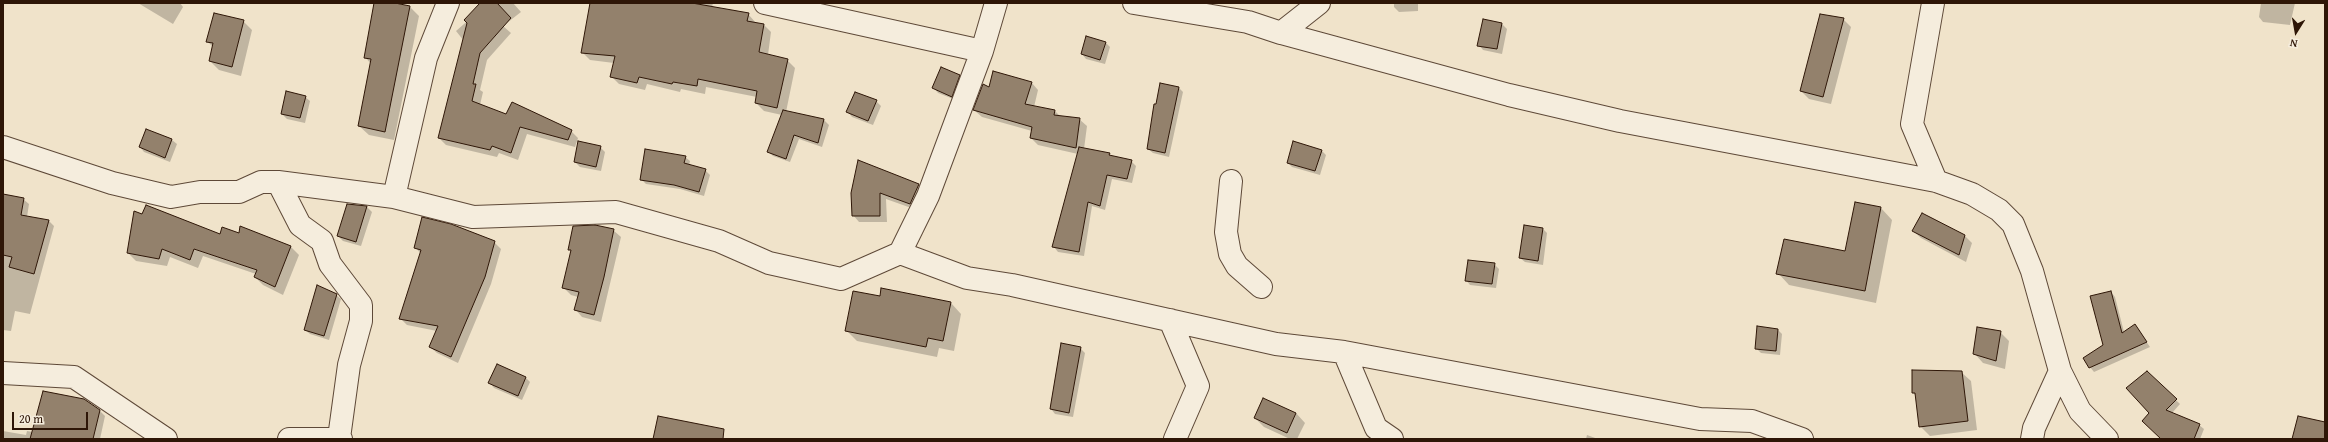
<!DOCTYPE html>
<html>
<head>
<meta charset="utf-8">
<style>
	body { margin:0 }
	#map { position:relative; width:2328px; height:442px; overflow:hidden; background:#f0e3ca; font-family:"Gentium Book Plus",serif }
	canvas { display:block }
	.frame { position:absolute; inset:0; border:4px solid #2e1607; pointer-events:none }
	.north { position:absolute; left:2276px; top:12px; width:40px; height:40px; -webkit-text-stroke:3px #f5eddd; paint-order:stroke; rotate:191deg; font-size:11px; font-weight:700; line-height:16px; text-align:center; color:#2e1607 }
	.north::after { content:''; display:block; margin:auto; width:14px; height:18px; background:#2e1607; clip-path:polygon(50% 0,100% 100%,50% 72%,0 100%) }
	.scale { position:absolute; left:12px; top:412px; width:76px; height:18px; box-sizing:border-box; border:2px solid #2e1607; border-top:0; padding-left:5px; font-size:12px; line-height:14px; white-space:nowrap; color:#2e1607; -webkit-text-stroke:3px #f5eddd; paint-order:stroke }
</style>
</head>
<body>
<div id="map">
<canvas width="2328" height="442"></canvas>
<div class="frame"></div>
<div class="north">N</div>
<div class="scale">20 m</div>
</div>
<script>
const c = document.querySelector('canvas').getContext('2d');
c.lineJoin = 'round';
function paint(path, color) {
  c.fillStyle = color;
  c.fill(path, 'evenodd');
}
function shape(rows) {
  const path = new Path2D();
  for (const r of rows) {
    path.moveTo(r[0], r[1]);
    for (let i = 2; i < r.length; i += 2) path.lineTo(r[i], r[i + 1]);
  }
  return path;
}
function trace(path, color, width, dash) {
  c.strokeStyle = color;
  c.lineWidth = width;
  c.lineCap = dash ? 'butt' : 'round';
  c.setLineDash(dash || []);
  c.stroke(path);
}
paint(shape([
	[138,3,180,3,183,7,173,24],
	[375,3,390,3,410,7,419,16,394,140,369,135,359,126,371,64,365,57],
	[488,3,513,3,521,12,503,26,511,33,487,60,480,90,483,92,480,105,507,116,571,131,578,138,575,147,527,134,518,160,499,153,497,157,446,145,439,138,464,41,456,31],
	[591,3,713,3,712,7,748,14,756,23,763,24,771,32,768,55,787,60,795,68,786,112,824,120,829,125,822,147,799,139,790,162,773,156,768,151,782,115,764,111,756,103,757,97,706,87,705,94,681,89,680,92,647,84,645,90,619,84,611,76,614,63,590,60,582,52],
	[1394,3,1418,3,1418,11,1399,12,1394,7],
	[2261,3,2295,3,2290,25,2263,22,2259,17],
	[1843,19,1851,27,1831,104,1809,99,1801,91],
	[1483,20,1502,24,1507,29,1502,54,1483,50,1479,45],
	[243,21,252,30,241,76,219,70,210,61,213,47,207,41],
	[1106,43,1110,47,1105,64,1086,59,1082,54],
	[959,76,964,80,956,100,938,93,934,88],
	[1031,82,1038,90,1034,107,1055,111,1060,116,1079,119,1087,126,1084,149,1109,154,1113,157,1131,161,1136,166,1132,183,1112,179,1105,210,1092,206,1084,256,1058,252,1054,247,1078,154,1038,145,1031,138,1032,131,982,117,974,110,989,88],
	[1179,88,1183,92,1169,157,1153,153,1148,149],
	[305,97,310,101,305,123,287,119,282,114],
	[876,101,881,106,873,125,852,117,848,112],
	[147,130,172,140,177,144,170,162,144,152,140,147],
	[600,147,605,152,601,171,580,167,575,162],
	[1321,150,1326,155,1320,175,1292,167,1288,163],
	[685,157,690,161,689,166,705,170,710,175,704,196,680,189,646,184,641,179],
	[919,185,925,192,917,210,886,199,887,222,859,222,853,215,852,193],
	[3,195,23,199,29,204,27,217,49,221,54,226,30,314,15,311,11,331,3,330],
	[348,205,367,207,372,212,361,246,343,241,338,236],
	[1881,208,1892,220,1876,303,1789,285,1778,273,1846,252],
	[1922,214,1965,236,1972,243,1966,262,1921,238,1913,231],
	[143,215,221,235,240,234,241,227,291,247,299,255,283,295,263,285,255,277,256,274,203,256,198,268,170,257,167,266,136,261,128,253],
	[1543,229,1547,233,1543,265,1525,262,1520,258],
	[613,230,621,237,601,322,582,317,575,309,578,297,571,295,563,287,572,251,570,249],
	[494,242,501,249,491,284,458,363,437,353,430,347,437,331,407,325,401,319,421,254,415,247],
	[1494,264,1499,269,1496,288,1470,285,1466,280],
	[2111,292,2115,297,2124,332,2135,325,2150,347,2094,372,2090,367,2104,345],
	[336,295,341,299,329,340,310,334,305,330],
	[880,297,951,303,961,314,954,351,939,348,937,357,857,341,846,330],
	[1778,330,1782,334,1780,355,1761,353,1756,348],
	[2000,332,2009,341,2005,369,1983,363,1974,353],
	[1080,348,1085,353,1073,417,1055,414,1051,409],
	[1961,372,1971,381,1977,430,1930,436,1920,426,1917,397,1913,393],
	[2147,372,2180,404,2172,413,2199,425,2204,429,2200,439,2162,439,2150,413],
	[526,378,530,382,522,400,494,388,490,383],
	[1264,399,1296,413,1305,423,1297,439,1290,439,1264,427,1255,418],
	[99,410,105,416,100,439,3,439,3,431,26,435,27,431,33,432],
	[1587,435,1598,439,1586,439]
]), '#0003');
const building = shape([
	[374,3,395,3,410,6,385,132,358,126,371,59,364,58,374,3],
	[480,3,497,3,511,18,480,53,473,84,476,84,472,101,506,114,512,102,572,130,568,140,520,127,511,153,492,146,490,150,438,138,467,23,464,20,480,3],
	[590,3,692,3,749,13,747,21,764,24,759,52,788,59,777,108,755,103,757,91,698,79,697,86,673,82,672,84,639,77,637,83,610,77,615,56,581,53,590,3],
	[214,13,244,20,232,67,209,61,213,43,206,42,214,13],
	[1820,14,1844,18,1823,97,1800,91,1820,14],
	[1483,19,1502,23,1497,49,1477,46,1483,19],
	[1086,36,1106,42,1100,60,1081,54,1086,36],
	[941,67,960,75,952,97,932,88,941,67],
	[993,71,1032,82,1025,104,1055,110,1054,115,1080,118,1076,148,1030,138,1032,127,973,110,983,84,989,87,993,71],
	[1160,83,1179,87,1165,153,1147,149,1154,104,1156,104,1160,83],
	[286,91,306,96,300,118,281,114,286,91],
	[855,92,877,100,868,121,846,112,855,92],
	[783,110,824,119,818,143,794,135,786,159,767,152,783,110],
	[146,129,172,139,165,158,139,147,146,129],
	[578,141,601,146,596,167,574,162,578,141],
	[1293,141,1322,150,1315,171,1287,163,1293,141],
	[1079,147,1110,153,1109,155,1132,160,1127,179,1107,175,1100,206,1088,202,1079,252,1052,247,1079,147],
	[645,149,686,156,684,163,706,169,699,192,674,185,640,180,645,149],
	[858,160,919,184,910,204,880,193,880,216,852,216,851,193,858,160],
	[3,194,24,198,21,215,49,220,34,274,9,267,12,257,3,255,3,194],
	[1855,202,1881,207,1865,291,1776,274,1784,239,1845,251,1855,202],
	[347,204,367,206,356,242,337,236,347,204],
	[146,205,220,234,222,227,239,233,240,226,291,246,275,287,254,277,257,270,194,249,190,260,162,249,159,259,127,253,134,211,142,214,146,205],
	[1922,213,1965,235,1959,255,1912,231,1922,213],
	[422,217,451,224,495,241,485,277,451,357,429,347,438,326,399,319,421,250,414,248,422,217],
	[595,225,614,229,604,277,594,315,574,310,579,292,562,288,571,250,568,250,573,226,595,225],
	[1524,225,1543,228,1538,261,1519,258,1524,225],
	[1468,260,1495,263,1492,284,1465,281,1468,260],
	[317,285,337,294,324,336,304,330,317,285],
	[881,288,951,302,943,341,928,338,926,347,845,331,853,291,880,296,881,288],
	[2111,291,2122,333,2135,324,2147,342,2089,368,2083,358,2103,345,2090,296,2111,291],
	[1757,326,1778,329,1776,351,1755,349,1757,326],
	[1977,327,2001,331,1996,361,1973,354,1977,327],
	[1061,343,1081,347,1069,413,1050,409,1061,343],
	[497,364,526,377,518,396,488,383,497,364],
	[1912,370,1962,371,1968,421,1919,427,1915,393,1912,393,1912,370],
	[2147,371,2177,399,2166,410,2200,424,2194,439,2161,439,2142,421,2149,413,2126,388,2147,371],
	[43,391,84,399,100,410,93,439,30,439,43,391],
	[1263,398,1296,413,1287,433,1254,418,1263,398],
	[658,416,724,429,723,439,653,439,658,416],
	[2298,416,2325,422,2325,439,2292,439,2298,416]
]);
paint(building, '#93816c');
trace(building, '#2e1607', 1);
const minor = shape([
	[765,3,982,51,996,3],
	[1134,3,1248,22,1281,33,1319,3],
	[1933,3,1912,124,1936,181],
	[1281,33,1509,95,1620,121,1936,181,1972,194,1999,210,2013,224,2032,271,2060,371,2080,411,2107,439],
	[3,147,112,183,171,197,200,192,239,192,261,182,278,182,394,197,426,58,448,3],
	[1231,181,1226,232,1230,254,1237,266,1261,287],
	[278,182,300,225,322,241,330,264,361,305,361,321,349,365,339,438,341,439],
	[394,197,473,217,616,212,719,241,769,263,841,279,900,253,928,196,982,51],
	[900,253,967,278,1012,285,1276,344,1344,352,1700,419,1752,421,1802,439],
	[1170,320,1198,386,1175,439],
	[1344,352,1376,428,1392,439],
	[3,373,74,377,166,439],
	[289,439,338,439],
	[2032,439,2034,428,2060,371]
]);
trace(minor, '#5e4938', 24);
trace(minor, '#f5eddd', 22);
</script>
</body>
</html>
